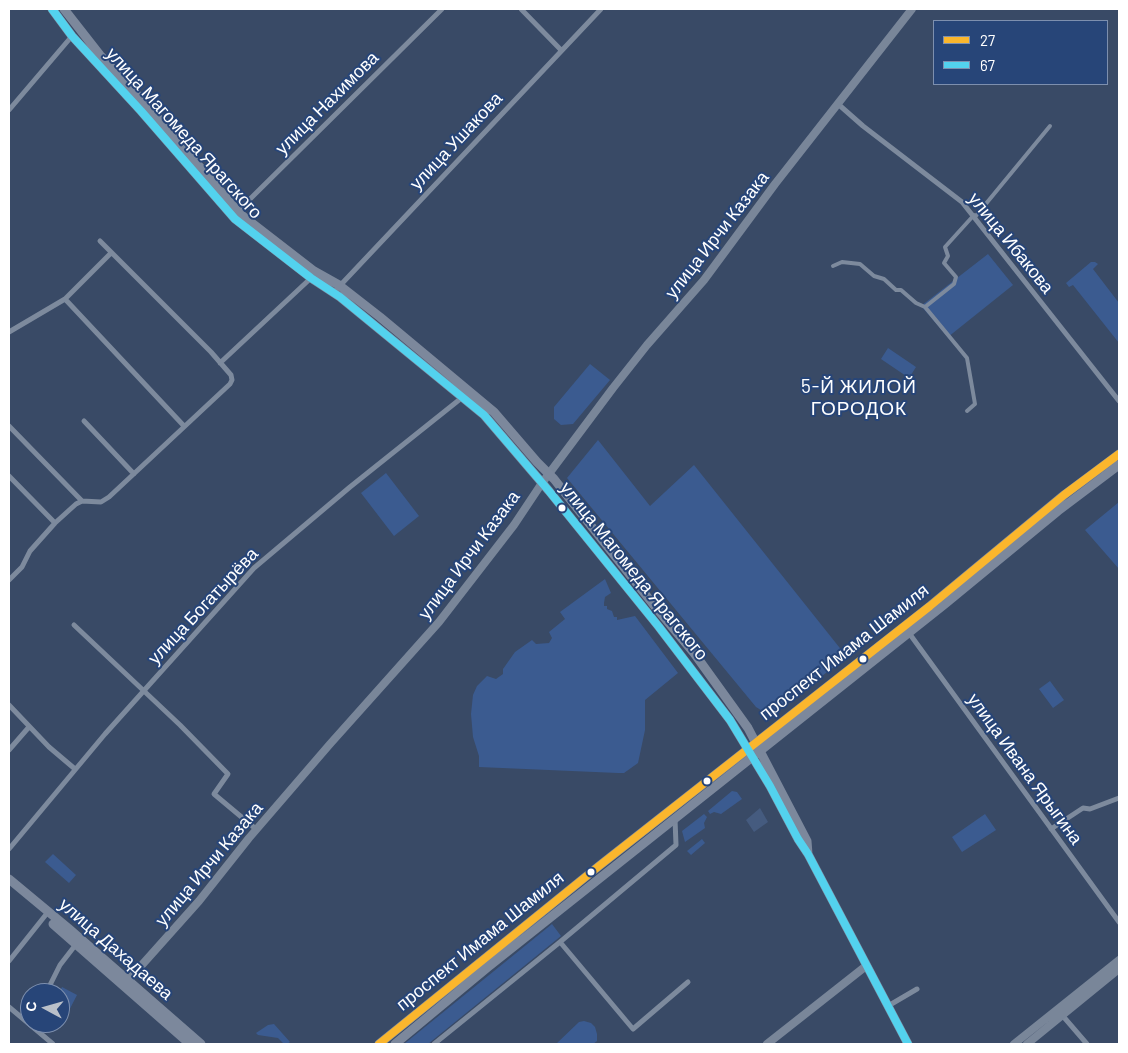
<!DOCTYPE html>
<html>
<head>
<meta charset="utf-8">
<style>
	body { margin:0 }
	#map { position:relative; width:1128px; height:1053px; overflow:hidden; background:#394a66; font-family:Barlow,sans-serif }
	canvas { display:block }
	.frame { position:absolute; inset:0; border:10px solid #fff; pointer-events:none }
	.legend { position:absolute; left:933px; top:20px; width:175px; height:65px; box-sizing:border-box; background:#274578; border:1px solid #7d8fae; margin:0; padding:6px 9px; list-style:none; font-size:15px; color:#fff }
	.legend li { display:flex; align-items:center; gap:10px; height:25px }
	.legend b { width:25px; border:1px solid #7d8fae }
	.north { position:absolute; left:20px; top:983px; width:50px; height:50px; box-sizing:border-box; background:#274578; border:1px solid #7d8fae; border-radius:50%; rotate:276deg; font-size:14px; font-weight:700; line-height:20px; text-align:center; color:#fff }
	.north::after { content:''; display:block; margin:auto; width:18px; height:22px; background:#bac0c9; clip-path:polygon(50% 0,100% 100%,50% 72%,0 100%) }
</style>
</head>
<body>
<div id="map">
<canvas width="1128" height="1053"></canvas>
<div class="frame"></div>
<ul class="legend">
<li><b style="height:6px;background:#fab62d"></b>27</li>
<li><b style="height:6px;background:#53d2ee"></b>67</li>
</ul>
<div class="north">С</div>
</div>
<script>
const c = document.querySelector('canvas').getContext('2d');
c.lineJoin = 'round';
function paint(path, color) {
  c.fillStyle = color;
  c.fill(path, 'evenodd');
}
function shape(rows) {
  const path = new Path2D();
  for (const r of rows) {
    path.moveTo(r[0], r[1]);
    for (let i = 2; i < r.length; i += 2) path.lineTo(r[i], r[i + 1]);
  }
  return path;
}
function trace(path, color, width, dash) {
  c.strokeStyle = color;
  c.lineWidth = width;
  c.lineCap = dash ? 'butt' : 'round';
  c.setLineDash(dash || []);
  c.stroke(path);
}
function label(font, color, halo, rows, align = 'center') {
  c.font = font + ' Barlow,sans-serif';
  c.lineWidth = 4;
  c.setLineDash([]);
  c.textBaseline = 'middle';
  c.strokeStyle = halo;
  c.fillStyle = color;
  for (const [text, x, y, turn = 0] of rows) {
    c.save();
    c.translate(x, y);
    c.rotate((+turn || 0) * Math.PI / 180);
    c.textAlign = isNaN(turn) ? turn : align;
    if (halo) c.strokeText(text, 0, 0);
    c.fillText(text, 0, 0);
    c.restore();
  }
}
paint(shape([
	[988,254,1013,285,948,337,921,306],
	[1091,262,1095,262,1098,264,1093,269,1119,303,1119,343,1073,285,1069,287,1066,283],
	[888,348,916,367,909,378,881,359],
	[590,364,610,380,573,424,561,425,554,419,554,407],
	[598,440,650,506,694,465,847,657,768,717,764,712,756,707,567,478],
	[386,473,419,516,394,536,361,493],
	[1119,502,1119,569,1085,530],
	[605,579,611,593,605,597,604,603,604,606,607,606,607,609,612,611,614,617,617,617,617,620,635,616,678,673,645,700,645,730,638,763,624,773,618,773,479,767,479,756,473,737,471,714,473,695,477,686,487,676,496,679,503,674,503,669,515,652,532,640,536,644,549,643,552,638,549,632,565,619,560,612],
	[1050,681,1064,700,1053,708,1039,689],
	[732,791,737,792,742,799,721,814,714,812,710,814,708,811],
	[704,814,707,817,704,823,705,828,685,842,682,831],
	[985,814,996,830,962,852,952,837],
	[702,839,705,843,691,855,687,851],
	[53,854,76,875,69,883,45,862],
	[552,924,561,936,428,1044,404,1044],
	[62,987,77,995,60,1028,51,1023,60,1023,60,993,59,993],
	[584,1021,591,1023,595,1027,597,1034,597,1041,593,1044,556,1044,579,1022],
	[274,1024,290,1042,287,1044,284,1044,278,1038,258,1035,256,1033,268,1025]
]), '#3b5b90');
paint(shape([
	[760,808,768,822,754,832,746,820]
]), '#455b7f');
trace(shape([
	[975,217,1050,126],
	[833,266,842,262,860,264,874,276,884,279,896,290,901,290,916,303,925,307],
	[967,411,975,404,967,358,925,307,954,284,956,277,944,263,948,256,945,247,974,215]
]), '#7d8a9d', 4);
trace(shape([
	[521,9,561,50],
	[838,104,863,126,962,202,1119,401],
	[9,110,72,36],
	[239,214,245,204,442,9],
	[333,293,601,9],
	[65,299,184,426],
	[9,332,65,299,111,253],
	[220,363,311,278],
	[84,421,134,474],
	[9,426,82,501],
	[9,476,55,523],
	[9,580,22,567,30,551,55,523,76,504,82,501,101,502,109,497,230,384,232,380,231,375,211,352,100,241],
	[74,625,180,725,228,774,214,794,257,830],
	[909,633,1119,922],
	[9,705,49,747,75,769],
	[9,750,29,727],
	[1051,829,1083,808,1090,809,1119,798],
	[9,849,105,734,254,568,350,487,464,396],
	[560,942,633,1029,688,982],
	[9,961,48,912],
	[46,993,60,965,77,943],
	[888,1006,917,989],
	[9,1007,53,1044],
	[1062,1015,1087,1044],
	[434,1044,560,942,676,845,675,819]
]), '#7d8a9d', 5);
trace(shape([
	[124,985,199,901,249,838,330,744,439,622,514,525,542,483,613,388,647,345,704,280,775,184,912,9],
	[767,1044,866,966],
	[1014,1044,1119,960],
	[1027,1044,1119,969]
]), '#798699', 8);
trace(shape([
	[52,9,72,36,141,111,235,219,311,278,340,297,484,415,549,491,659,627,730,720,770,786,798,839,808,854,908,1044],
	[64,9,100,55,146,104,239,213,314,271,339,285,380,317,494,412,537,462,554,479,653,604,694,653,748,728,807,841,808,854],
	[9,879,68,928,201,1044],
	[53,924,190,1044],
	[379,1044,599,866,930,606,1064,495,1119,454],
	[395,1044,488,967,945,604,1058,511,1119,465]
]), '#7c889c', 9);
trace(shape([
	[379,1044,599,866,930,606,1064,495,1119,454]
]), '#fab62d', 8);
trace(shape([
	[52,9,72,36,141,111,235,219,311,278,340,297,484,415,549,491,659,627,730,720,770,786,798,839,808,854,908,1044]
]), '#53d2ee', 8);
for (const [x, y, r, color] of [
	[562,508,4.5,"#fff"],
	[863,659,4.5,"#fff"],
	[707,781,4.5,"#fff"],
	[591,872,4.5,"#fff"]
]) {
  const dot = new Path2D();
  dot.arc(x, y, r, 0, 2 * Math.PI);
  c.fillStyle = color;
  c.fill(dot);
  trace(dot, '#274578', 2);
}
label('18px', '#fff', '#274578', [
	["улица Нахимова",327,103,-45],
	["улица Магомеда Ярагского",184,133,48],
	["улица Ушакова",456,141,-47],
	["улица Ирчи Казака",717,235,-52],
	["улица Ибакова",1011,243,51],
	["улица Ирчи Казака",469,555,-53],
	["улица Магомеда Ярагского",634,571,51],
	["улица Богатырёва",203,606,-47],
	["проспект Имама Шамиля",844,652,-38],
	["улица Ивана Ярыгина",1025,769,54],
	["улица Ирчи Казака",209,864,-50],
	["проспект Имама Шамиля",480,941,-39],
	["улица Дахадаева",116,949,41]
]);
c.letterSpacing = '1px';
label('19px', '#fff', '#274578', [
	["5-Й ЖИЛОЙ",859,387],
	["ГОРОДОК",859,409]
]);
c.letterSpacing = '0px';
</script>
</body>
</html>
